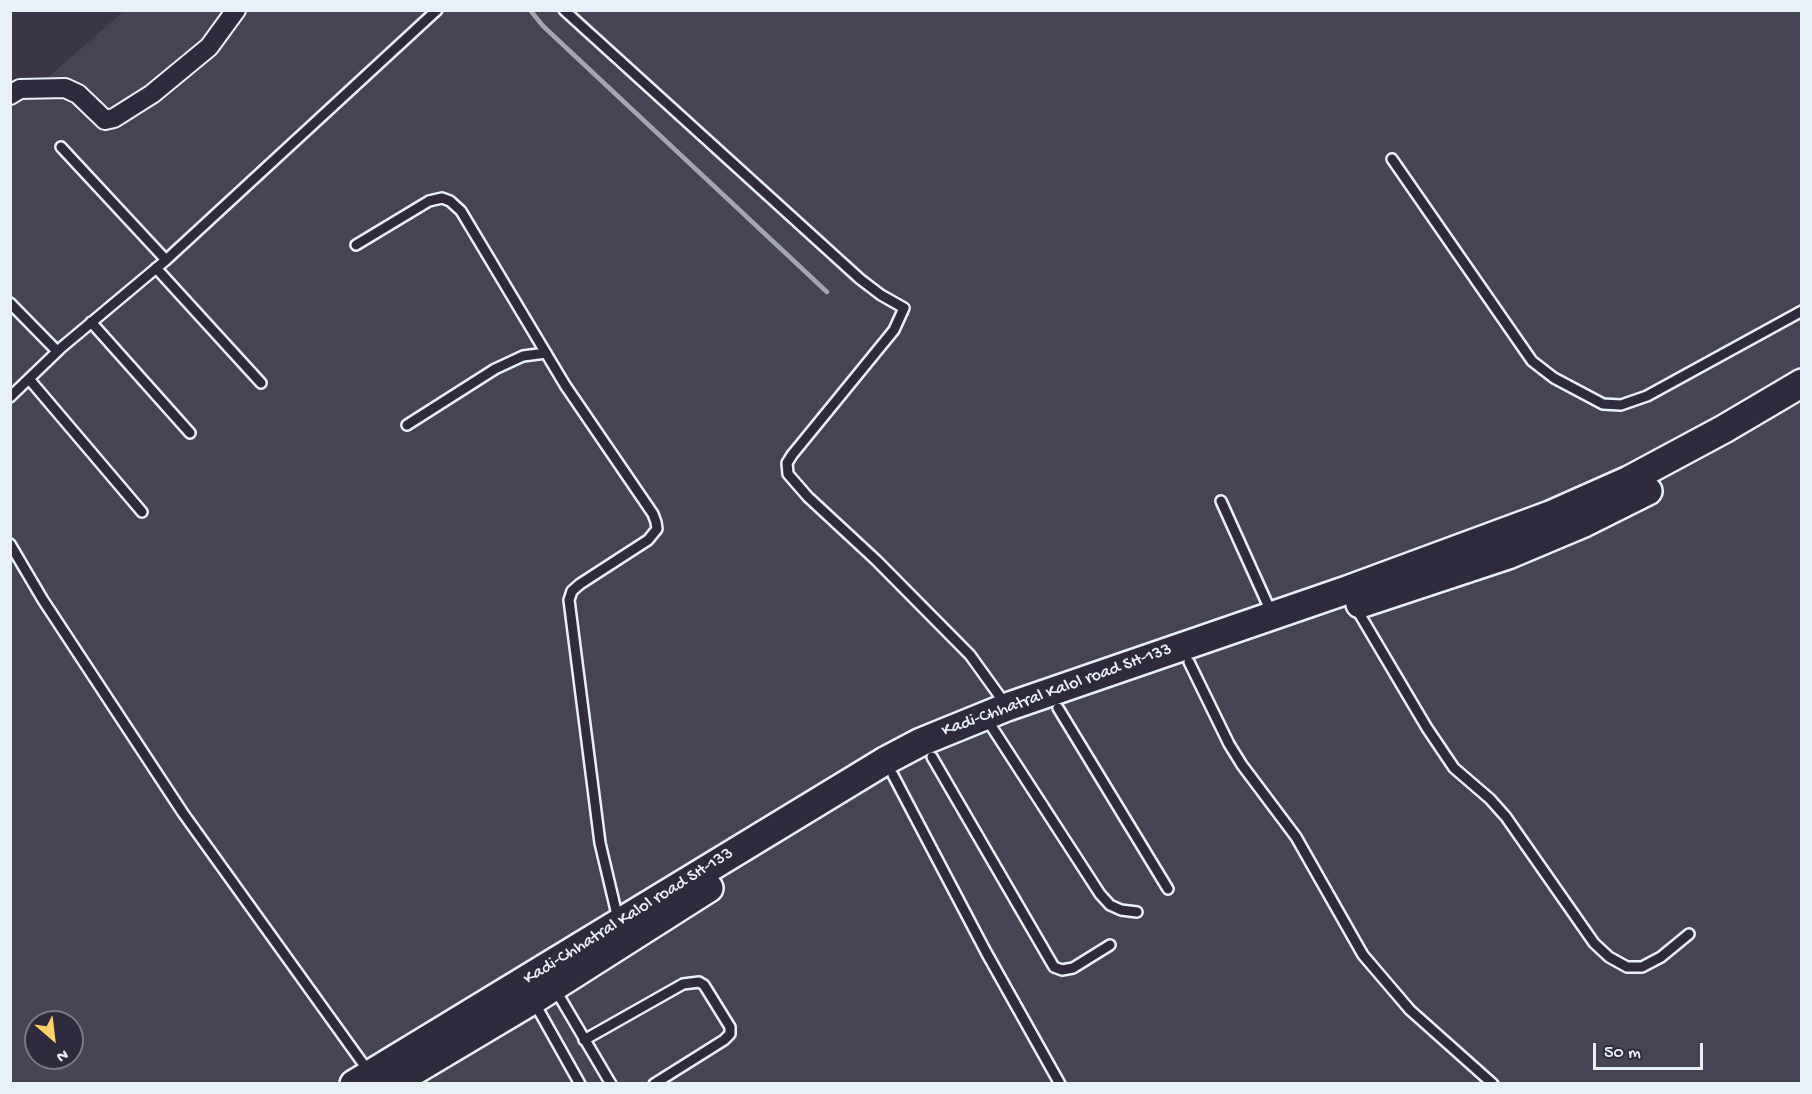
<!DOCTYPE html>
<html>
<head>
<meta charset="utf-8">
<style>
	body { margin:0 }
	#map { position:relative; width:1812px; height:1094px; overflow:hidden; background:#3a3648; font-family:"Gochi Hand",sans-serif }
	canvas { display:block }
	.frame { position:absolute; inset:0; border:12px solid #e8f1f8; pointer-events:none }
	.north { position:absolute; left:24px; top:1010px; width:60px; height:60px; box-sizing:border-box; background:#2f2a3d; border:2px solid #797a88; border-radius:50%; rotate:152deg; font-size:16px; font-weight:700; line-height:24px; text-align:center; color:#e8f1f8 }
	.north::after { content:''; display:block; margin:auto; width:21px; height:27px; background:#ffd166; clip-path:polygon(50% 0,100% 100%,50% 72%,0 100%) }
	.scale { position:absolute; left:1593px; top:1043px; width:110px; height:27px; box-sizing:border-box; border:3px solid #e8f1f8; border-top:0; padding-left:8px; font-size:18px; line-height:21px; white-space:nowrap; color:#e8f1f8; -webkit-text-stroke:4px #2f2a3d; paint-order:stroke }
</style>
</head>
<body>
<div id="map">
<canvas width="1812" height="1094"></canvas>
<div class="frame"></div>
<div class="north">N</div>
<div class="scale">50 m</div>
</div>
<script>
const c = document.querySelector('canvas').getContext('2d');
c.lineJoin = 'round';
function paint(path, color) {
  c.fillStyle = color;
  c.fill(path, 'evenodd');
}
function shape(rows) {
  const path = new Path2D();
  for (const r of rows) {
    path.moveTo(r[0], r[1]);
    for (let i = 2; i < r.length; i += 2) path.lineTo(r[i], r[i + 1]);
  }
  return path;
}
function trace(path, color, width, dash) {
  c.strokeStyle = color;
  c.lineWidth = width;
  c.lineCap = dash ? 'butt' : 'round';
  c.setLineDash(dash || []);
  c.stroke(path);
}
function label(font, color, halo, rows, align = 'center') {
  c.font = font + ' "Gochi Hand",sans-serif';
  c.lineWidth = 4.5;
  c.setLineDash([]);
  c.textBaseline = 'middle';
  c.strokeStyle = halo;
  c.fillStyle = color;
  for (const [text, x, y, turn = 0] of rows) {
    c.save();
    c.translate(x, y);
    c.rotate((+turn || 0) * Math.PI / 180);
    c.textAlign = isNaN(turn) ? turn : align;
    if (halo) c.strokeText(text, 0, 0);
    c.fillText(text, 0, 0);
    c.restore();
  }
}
paint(shape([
	[124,11,1801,11,1801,1083,11,1083,10,110],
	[36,1022,72,1022,72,1058,36,1058]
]), '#464354');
trace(shape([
	[530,10,543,26,827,292]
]), '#a2a6b1', 4.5);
const service = shape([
	[564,10,860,279,881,295,904,308,894,330,792,455,787,463,788,474,808,497,876,560,970,655,1006,705],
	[61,147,166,260],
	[1392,159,1532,361,1554,378,1603,404,1621,405,1647,396,1802,311],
	[356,245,429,201,442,198,450,201,461,211,565,385,653,514,656,522,657,529,648,540,580,584,572,591,569,600,600,843,618,919],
	[156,268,261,383],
	[10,303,57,351],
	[91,322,190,433],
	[29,379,142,512],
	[10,397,62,347,166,260,437,10],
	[407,425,495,369,523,356,546,353],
	[1221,501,1272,614],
	[10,544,43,600,183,813,369,1072],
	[1356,608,1427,728,1454,768,1490,799,1506,817,1594,943,1609,957,1627,967,1642,967,1661,957,1689,934],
	[1189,662,1229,744,1242,765,1296,837,1363,955,1410,1010,1493,1084],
	[1058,708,1168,889],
	[986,718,1100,894,1110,905,1121,910,1137,912],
	[932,757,1054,967,1062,970,1073,968,1110,945],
	[893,775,986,952,1060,1084],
	[555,989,611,1084],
	[534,1002,580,1084],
	[584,1040,683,984,699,982,704,985,730,1027,730,1034,724,1040,654,1084]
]);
const minor = shape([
	[10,95,20,89,65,88,78,94,105,120,114,118,152,94,209,47,236,10]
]);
const primary = shape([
	[1360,604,1508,555,1584,523,1648,491],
	[354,1084,885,761,921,742,1007,707,1347,590,1550,515,1629,480,1724,429,1802,383],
	[392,1084,533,1000,709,888]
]);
trace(service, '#e8f1f8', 14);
trace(minor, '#e8f1f8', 22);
trace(primary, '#e8f1f8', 32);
trace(service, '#2f2a3d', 9);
trace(minor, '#2f2a3d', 18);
trace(primary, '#2f2a3d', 27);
label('18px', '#e8f1f8', '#2f2a3d', [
	["Kadi-Chhatral Kalol road SH-133",1057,691,-20],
	["Kadi-Chhatral Kalol road SH-133",629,917,-32]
]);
</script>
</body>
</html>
